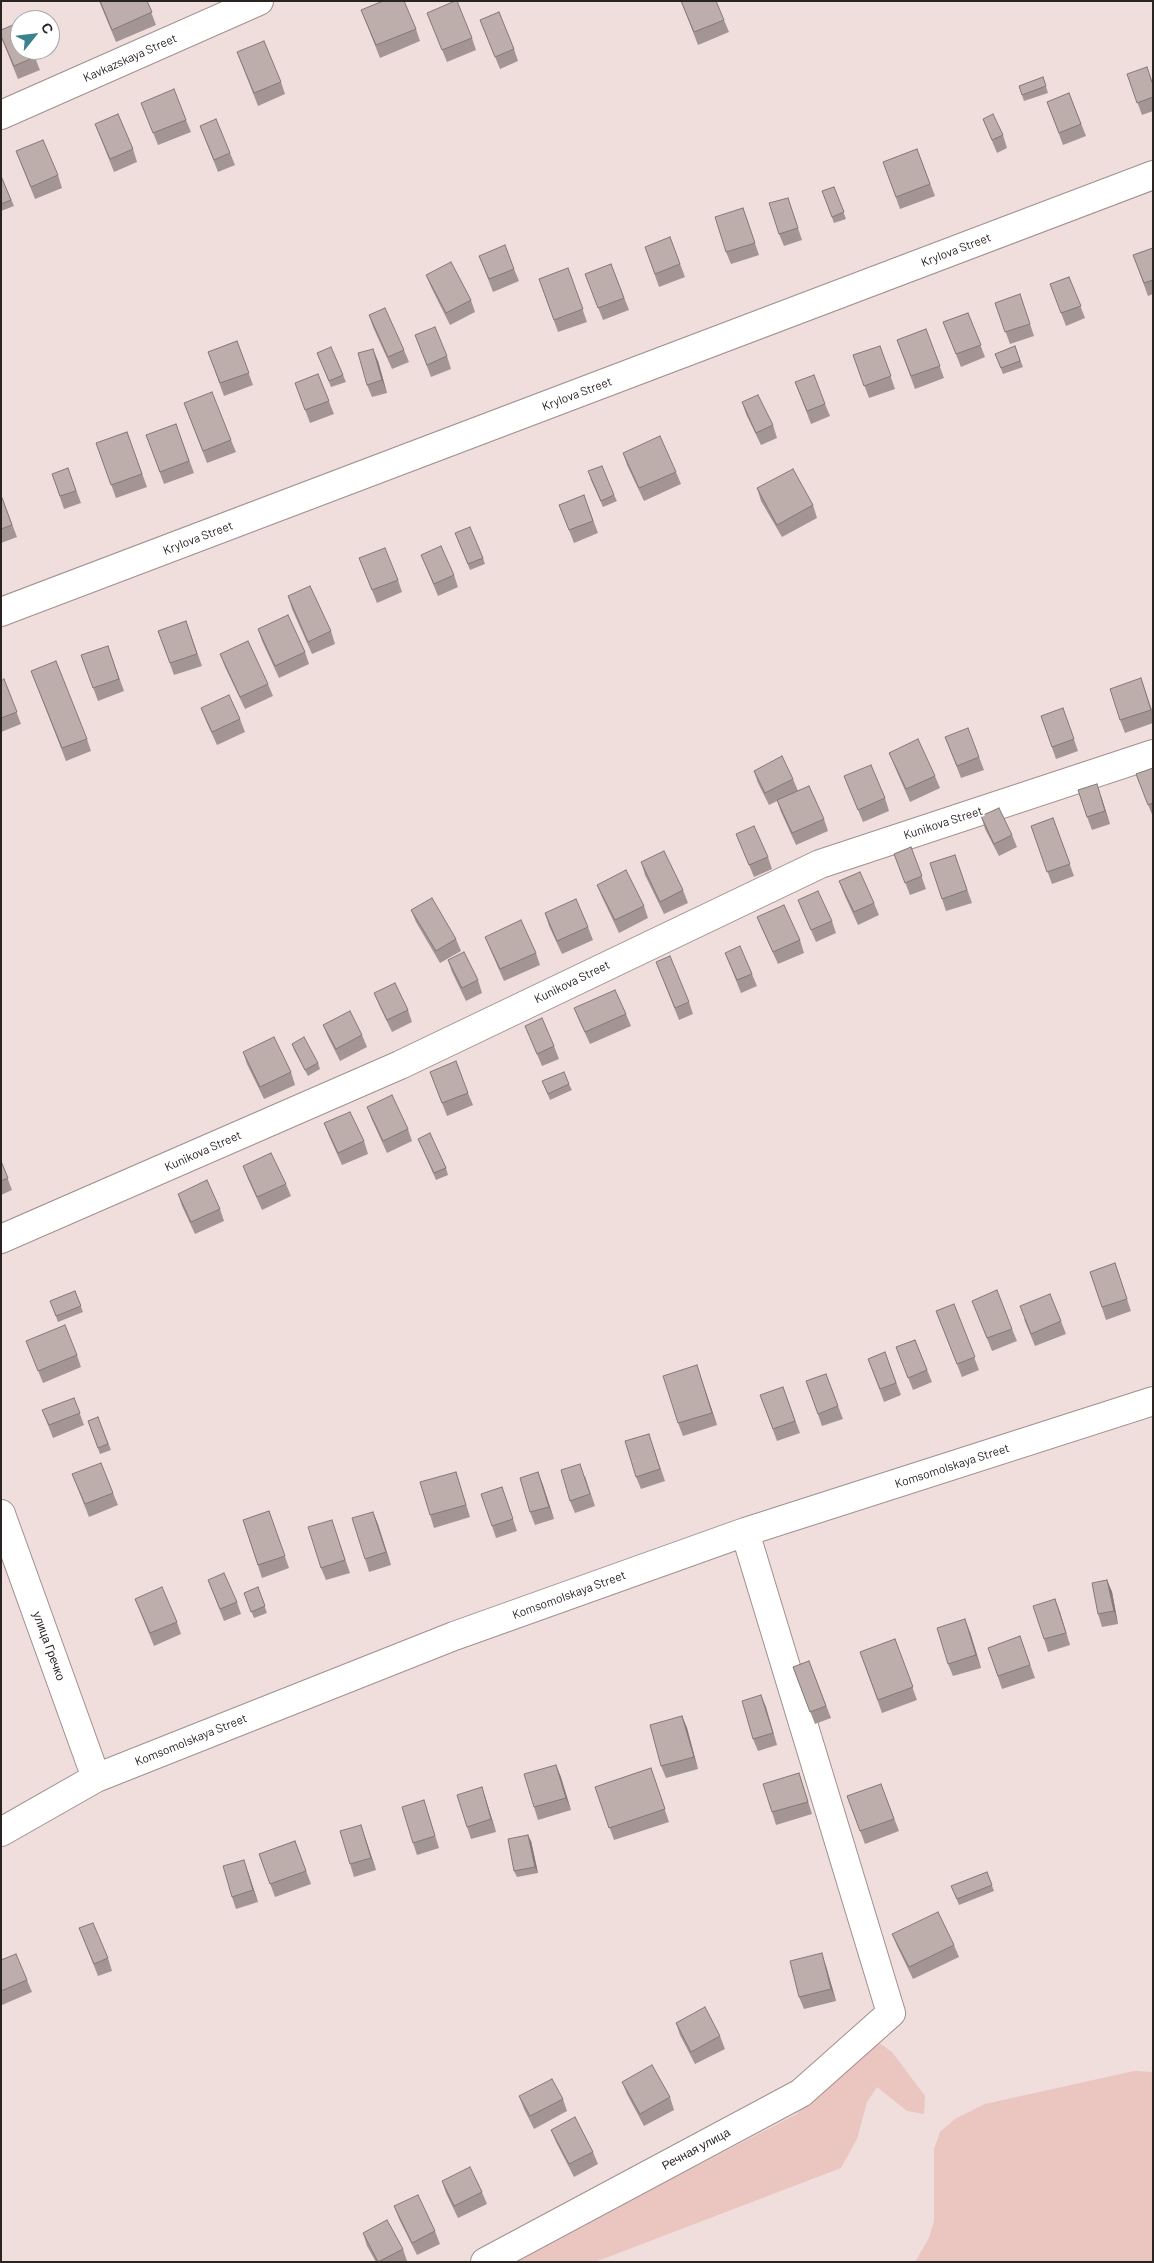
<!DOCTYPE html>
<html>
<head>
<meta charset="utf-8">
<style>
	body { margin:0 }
	#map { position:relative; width:1154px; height:2263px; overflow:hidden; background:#efdedc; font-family:Barlow,sans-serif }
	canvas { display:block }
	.frame { position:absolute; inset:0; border:2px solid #292322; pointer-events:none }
	.north { position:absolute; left:10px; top:10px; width:50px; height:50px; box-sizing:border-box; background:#fff; border:1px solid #a9a7a7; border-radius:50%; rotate:61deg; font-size:14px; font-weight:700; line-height:20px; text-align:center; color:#292322 }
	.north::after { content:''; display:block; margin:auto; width:18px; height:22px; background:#3b828c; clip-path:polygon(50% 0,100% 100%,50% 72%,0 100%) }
</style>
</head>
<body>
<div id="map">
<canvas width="1154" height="2263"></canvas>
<div class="frame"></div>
<div class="north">С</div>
</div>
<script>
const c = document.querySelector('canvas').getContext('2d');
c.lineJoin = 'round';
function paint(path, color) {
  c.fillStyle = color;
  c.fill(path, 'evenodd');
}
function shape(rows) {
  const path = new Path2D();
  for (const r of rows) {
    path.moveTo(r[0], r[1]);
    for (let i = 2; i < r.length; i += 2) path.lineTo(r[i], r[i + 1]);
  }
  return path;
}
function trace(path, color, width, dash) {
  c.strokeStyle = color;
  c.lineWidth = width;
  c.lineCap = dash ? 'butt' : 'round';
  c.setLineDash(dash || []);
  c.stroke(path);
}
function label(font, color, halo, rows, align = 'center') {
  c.font = font + ' Barlow,sans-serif';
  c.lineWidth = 4;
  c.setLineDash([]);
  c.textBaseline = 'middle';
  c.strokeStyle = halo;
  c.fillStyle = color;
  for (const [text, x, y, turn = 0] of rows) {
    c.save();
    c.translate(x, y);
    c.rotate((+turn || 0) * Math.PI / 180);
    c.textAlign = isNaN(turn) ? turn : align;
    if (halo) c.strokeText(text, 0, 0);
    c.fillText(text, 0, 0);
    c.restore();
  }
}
paint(shape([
	[878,2042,892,2052,925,2096,924,2114,907,2111,877,2087,867,2102,857,2139,841,2168,595,2262,511,2262,795,2115],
	[1134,2071,1153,2072,1153,2262,915,2262,929,2238,934,2221,934,2149,940,2132,955,2119,985,2104]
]), '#ebc5c0');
const minor = shape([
	[1,115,259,1],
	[1,612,1153,175],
	[1,1239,400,1065,820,864,1153,754],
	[1,1514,96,1778],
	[1,1832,96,1778,454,1636,745,1532,1153,1401],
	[485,2262,801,2093,891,2013,745,1532]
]);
trace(minor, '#a0908e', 30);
trace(minor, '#fff', 28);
paint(shape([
	[99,1,147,1,156,25,116,42],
	[681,1,724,20,729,32,698,45],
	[361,10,416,29,420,41,380,58],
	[427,13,472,38,476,50,447,62],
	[480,20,514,49,518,61,500,69],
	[1,37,32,50,40,70,18,79],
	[237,52,281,82,285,94,258,106],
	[1127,74,1153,84,1153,111,1142,115],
	[1043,77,1048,93,1024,101,1019,86],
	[1069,93,1086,136,1063,145,1047,102],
	[141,103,186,120,191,132,158,145],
	[983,119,1003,135,1007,148,997,153],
	[95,124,133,149,137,162,114,172],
	[200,126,230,153,235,165,218,172],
	[917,149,935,196,900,209,883,162],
	[16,151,58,175,62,188,35,199],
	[1,176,14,206,1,211],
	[834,187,846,219,834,223,822,191],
	[788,198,802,240,784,246,779,234],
	[743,208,759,255,731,264,726,252],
	[670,237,685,277,659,287,645,247],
	[1153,248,1153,294,1148,296,1133,255],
	[479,256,514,269,519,281,493,292],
	[611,264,629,310,603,320,585,274],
	[568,268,587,322,558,332,539,279],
	[426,275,471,300,475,312,450,325,431,287],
	[1069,277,1085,318,1066,326,1050,284],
	[1020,294,1034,336,1010,344,995,303],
	[968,313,985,357,961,367,943,322],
	[369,315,404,350,409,362,392,369,373,327],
	[926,329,944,378,915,389,897,340],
	[415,335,447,356,451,369,431,377],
	[237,341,253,385,224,396,208,352],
	[880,346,895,389,869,398,853,355],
	[1015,346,1023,367,1003,374,995,354],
	[317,353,343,375,346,382,331,387],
	[378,361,387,393,372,397,367,385],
	[318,374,334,414,310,423,295,383],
	[795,382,825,404,830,416,811,424],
	[742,402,773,425,777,438,761,445,746,414],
	[184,403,231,440,236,452,207,463],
	[176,424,194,473,164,484,146,435],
	[127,432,147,487,116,498,96,443],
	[623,453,676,472,681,484,644,501,627,465],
	[68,468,81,503,64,509,52,474],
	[590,478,614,495,617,501,603,507],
	[757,488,813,505,817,518,782,537,761,501],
	[1,495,17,537,1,543],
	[584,495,598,533,574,543,559,505],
	[455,533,483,558,485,564,470,570],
	[421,555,454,575,458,587,438,596],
	[359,558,398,580,402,592,377,603],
	[288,596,331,631,335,644,312,654,292,609],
	[186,621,202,666,174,675,158,631],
	[258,629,305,652,309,664,279,678,262,641],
	[108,646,124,691,98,701,81,655],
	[220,654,268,684,273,696,245,709,225,667],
	[31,671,87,739,91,751,66,761],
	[1141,678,1153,713,1153,723,1125,733,1120,720],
	[4,679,21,724,1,732,1,681],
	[201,708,240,719,245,732,217,745,206,721],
	[1063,708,1078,751,1056,759,1041,716],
	[945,737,979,757,984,770,961,778],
	[889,753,935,776,940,788,910,802,894,765],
	[1153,768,1153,817,1136,774],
	[754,771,793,779,798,791,824,819,828,831,796,845,781,812,777,801,769,805,758,783],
	[844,776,885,798,889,811,863,822],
	[1101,796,1110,824,1092,830,1087,817],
	[981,816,1012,835,1017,847,999,856,985,829],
	[1053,818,1074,876,1052,884,1031,826],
	[736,834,768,857,772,869,754,877],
	[911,847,926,889,910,895,894,854],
	[955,855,972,903,946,911,930,863],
	[641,862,683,890,688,903,664,914,645,875],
	[839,881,874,903,879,915,858,925,844,894],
	[597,885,644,906,648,918,619,933,602,897],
	[798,900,832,921,836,933,816,942],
	[411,910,456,939,461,951,440,963,416,922],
	[545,913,588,927,593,940,562,954,549,926],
	[757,917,800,940,804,953,778,964,762,929],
	[485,937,536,953,540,965,504,981,490,949],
	[725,953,752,974,757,986,741,993],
	[448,960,478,980,482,993,466,1001,452,972],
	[656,962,689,1002,693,1014,679,1020],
	[374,993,408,1010,412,1022,392,1032,379,1005],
	[574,1008,626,1014,631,1026,590,1044,579,1020],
	[323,1025,362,1035,367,1047,340,1061,328,1037],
	[525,1026,554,1046,559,1059,542,1066],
	[292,1044,318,1063,320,1069,308,1076,294,1050],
	[243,1052,291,1072,295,1085,264,1099,247,1064],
	[430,1072,468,1093,473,1105,447,1116],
	[542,1081,569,1084,572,1090,550,1100],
	[367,1107,408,1129,412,1141,387,1153,372,1120],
	[324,1123,364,1141,368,1154,342,1165,329,1136],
	[418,1139,446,1168,448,1175,436,1180],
	[1,1161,12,1190,1,1195],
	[243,1166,286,1184,291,1196,262,1210,248,1179],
	[178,1194,220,1209,224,1221,195,1234,182,1206],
	[1115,1263,1131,1311,1106,1320,1090,1272],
	[75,1291,83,1312,58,1322,50,1301],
	[972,1301,1012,1329,1017,1341,992,1351],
	[954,1304,979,1370,962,1377,936,1311],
	[1024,1319,1061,1321,1066,1334,1035,1346],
	[915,1340,932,1382,913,1390,896,1347],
	[26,1341,77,1355,81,1367,43,1383],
	[885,1352,901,1395,884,1402,868,1359],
	[697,1365,717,1425,683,1436,678,1423],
	[826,1374,843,1419,822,1426,806,1381],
	[783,1387,800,1433,777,1441,760,1395],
	[74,1398,84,1425,53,1438,42,1410],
	[98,1417,111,1450,100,1454,88,1421],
	[653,1446,665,1481,641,1489,636,1477],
	[456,1472,470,1517,434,1528,430,1515],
	[538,1472,554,1519,535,1525,530,1512],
	[72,1474,113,1493,118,1505,89,1517],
	[585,1476,595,1506,575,1513,570,1501],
	[502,1487,517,1531,496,1538,492,1526],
	[269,1511,289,1568,262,1578,243,1520],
	[373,1512,391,1565,369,1572,365,1559],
	[336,1532,350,1573,326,1580,321,1568],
	[208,1580,237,1602,241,1614,224,1621],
	[1107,1580,1112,1592,1118,1624,1102,1627,1098,1614],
	[258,1587,267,1613,254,1618,244,1593],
	[135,1599,177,1622,181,1634,154,1646],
	[1055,1599,1070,1645,1048,1652,1044,1639],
	[970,1632,981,1668,953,1676,948,1664],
	[1020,1636,1035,1678,1002,1689,988,1648],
	[895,1639,917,1700,882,1713,860,1652],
	[809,1661,831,1718,815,1724,793,1667],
	[761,1695,777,1745,758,1751,753,1739],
	[682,1716,687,1728,698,1769,666,1778,661,1766],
	[556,1765,571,1810,538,1820,534,1807],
	[651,1768,669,1822,614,1840,595,1787],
	[799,1773,812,1814,776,1825,772,1812],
	[881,1784,899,1831,865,1844,847,1796],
	[482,1787,496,1832,471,1839,467,1827],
	[424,1800,439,1848,417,1855,413,1843],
	[361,1825,376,1870,354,1877,350,1864],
	[295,1841,311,1884,275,1897,259,1854],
	[531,1841,538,1873,517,1877,514,1871],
	[248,1872,258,1902,236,1909,232,1897],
	[987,1872,994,1891,959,1905,951,1886],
	[79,1928,108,1958,112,1971,98,1976],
	[892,1934,954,1945,959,1957,913,1979,897,1946],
	[1,1960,27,1980,32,1992,2,2005,1,2002],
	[826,1966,836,2001,804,2009,799,1997],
	[676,2023,720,2036,725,2049,695,2064,680,2035],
	[622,2082,670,2097,674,2110,644,2126,627,2094],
	[519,2096,563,2099,567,2111,534,2129,524,2109],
	[551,2130,593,2152,598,2164,574,2177,556,2142],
	[442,2181,482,2192,487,2204,458,2218,446,2193],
	[394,2206,435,2231,440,2244,417,2255,399,2219],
	[363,2233,403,2249,407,2261,376,2262,367,2246]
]), '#a39593');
paint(shape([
	[373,349,378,361,387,393,382,380],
	[1097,784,1101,796,1110,824,1105,811],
	[697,1365,701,1378,717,1425,712,1413],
	[538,1472,543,1485,554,1519,549,1507],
	[373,1512,378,1524,391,1565,386,1552],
	[1107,1580,1112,1592,1118,1624,1114,1611],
	[1055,1599,1060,1612,1070,1645,1066,1633],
	[965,1619,970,1632,981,1668,976,1655],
	[761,1695,766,1707,777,1745,773,1733],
	[682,1716,687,1728,698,1769,694,1757],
	[556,1765,561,1777,571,1810,566,1798],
	[482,1787,486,1800,496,1832,491,1819],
	[361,1825,376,1870,371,1858],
	[528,1835,531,1841,538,1873,535,1867],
	[244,1860,258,1902,253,1890],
	[822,1953,826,1966,836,2001,831,1989]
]), '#847978');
const building = shape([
	[100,1,147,1,152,12,112,30,100,1],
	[383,1,404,1,416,29,376,45,361,10,383,1],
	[455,1,457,1,472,38,442,50,427,13,455,1],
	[681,1,716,1,724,20,694,32,681,1],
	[499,12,514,49,495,57,480,20,499,12],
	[20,22,20,50,32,50,35,57,14,66,1,36,1,30,20,22],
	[264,41,281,82,254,93,237,52,264,41],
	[1147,67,1153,85,1153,97,1137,103,1127,74,1147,67],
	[1043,77,1046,86,1022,95,1019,86,1043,77],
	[174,89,186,120,153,133,141,103,174,89],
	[1069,93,1081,124,1059,133,1047,102,1069,93],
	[118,114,133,149,110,159,95,124,118,114],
	[993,114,1003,135,992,140,983,119,993,114],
	[216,119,230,153,214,160,200,126,216,119],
	[43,140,58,175,31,187,16,151,43,140],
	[917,149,930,184,896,197,883,162,917,149],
	[1,176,11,200,1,204,1,176],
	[834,187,844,212,832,217,822,191,834,187],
	[788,198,798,228,779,234,769,203,788,198],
	[743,208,755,243,726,252,715,217,743,208],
	[670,237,680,264,655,274,645,247,670,237],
	[505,245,514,269,489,279,479,256,505,245],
	[1153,248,1153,280,1144,283,1133,255,1153,248],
	[451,262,471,300,446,313,426,275,451,262],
	[611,264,624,298,598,308,585,274,611,264],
	[568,268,583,309,554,320,539,279,568,268],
	[1069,277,1081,306,1061,313,1050,284,1069,277],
	[1020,294,1030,324,1005,332,995,303,1020,294],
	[385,308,404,350,388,357,369,315,385,308],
	[968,313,981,345,956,354,943,322,968,313],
	[435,327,447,356,427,365,415,335,435,327],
	[926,329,940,366,911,376,897,340,926,329],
	[237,341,249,373,220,383,208,352,237,341],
	[880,346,891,376,864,386,853,355,880,346],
	[1015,346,1020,361,1001,368,995,354,1015,346],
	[331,347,343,375,329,381,317,353,331,347],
	[373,349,382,380,367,385,358,353,373,349],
	[318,374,329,401,305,410,295,383,318,374],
	[814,375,825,404,807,411,795,382,814,375],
	[212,392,231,440,203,451,184,403,212,392],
	[758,395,773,425,756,433,742,402,758,395],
	[176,424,189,461,160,472,146,435,176,424],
	[127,432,142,474,111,485,96,443,127,432],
	[660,436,676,472,639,488,623,453,660,436],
	[602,466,614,495,601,501,588,471,602,466],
	[68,468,76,491,60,496,52,474,68,468],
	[793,469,813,505,777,525,757,488,793,469],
	[1,495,12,525,1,529,1,495],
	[584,495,593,521,569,530,559,505,584,495],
	[470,527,483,558,468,564,455,533,470,527],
	[441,546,454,575,434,584,421,555,441,546],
	[385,548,398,580,372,590,359,558,385,548],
	[310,586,331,631,308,642,288,596,310,586],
	[288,615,305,652,275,666,258,629,288,615],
	[186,621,197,654,170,663,158,631,186,621],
	[248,641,268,684,240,697,220,654,248,641],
	[108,646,119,679,93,688,81,655,108,646],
	[56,661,87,739,62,748,31,671,56,661],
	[1141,678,1151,710,1120,720,1110,689,1141,678],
	[4,679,17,712,1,718,1,681,4,679],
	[229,695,240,719,212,732,201,708,229,695],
	[1063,708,1074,739,1052,747,1041,716,1063,708],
	[968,728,979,757,957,766,945,737,968,728],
	[918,739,935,776,906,789,889,753,918,739],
	[782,756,793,779,765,793,754,771,782,756],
	[871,765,885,798,858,810,844,776,871,765],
	[1153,768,1153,803,1148,805,1136,774,1153,768],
	[1097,784,1105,811,1087,817,1078,790,1097,784],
	[809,786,824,819,792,833,777,800,809,786],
	[999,808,1012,835,994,844,981,816,999,808],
	[1053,818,1070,864,1047,872,1031,826,1053,818],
	[754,826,768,857,749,865,736,834,754,826],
	[911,847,922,876,905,883,894,854,911,847],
	[664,851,683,890,660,902,641,862,664,851],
	[955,855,967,890,942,899,930,863,955,855],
	[626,870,644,906,615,920,597,885,626,870],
	[860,872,874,903,854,912,839,881,860,872],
	[818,891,832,921,811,930,798,900,818,891],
	[432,898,456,939,436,951,411,910,432,898],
	[576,899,588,927,557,941,545,913,576,899],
	[784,905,800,940,773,952,757,917,784,905],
	[521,920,536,953,500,969,485,937,521,920],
	[740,946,752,974,737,980,725,953,740,946],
	[464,952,478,980,462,988,448,960,464,952],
	[670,956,689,1002,675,1008,656,962,670,956],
	[395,983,408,1010,387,1020,374,993,395,983],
	[615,990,626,1014,585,1032,574,1008,615,990],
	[350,1011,362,1035,336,1049,323,1025,350,1011],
	[542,1018,554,1046,537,1054,525,1026,542,1018],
	[274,1037,291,1072,260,1087,243,1052,274,1037],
	[304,1037,318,1063,305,1070,292,1044,304,1037],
	[456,1061,468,1093,442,1103,430,1072,456,1061],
	[564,1072,569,1084,548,1094,542,1081,564,1072],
	[392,1095,408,1129,383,1141,367,1107,392,1095],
	[350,1112,364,1141,338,1153,324,1123,350,1112],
	[430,1133,446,1168,434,1173,418,1139,430,1133],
	[271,1153,286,1184,257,1197,243,1166,271,1153],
	[1,1161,8,1178,1,1181,1,1161],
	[207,1180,220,1209,191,1222,178,1194,207,1180],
	[1115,1263,1127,1299,1102,1307,1090,1272,1115,1263],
	[997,1290,1012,1329,987,1338,972,1301,997,1290],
	[75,1291,81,1306,56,1316,50,1301,75,1291],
	[1050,1294,1061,1321,1031,1334,1020,1306,1050,1294],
	[954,1304,975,1357,957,1364,936,1311,954,1304],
	[65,1325,77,1355,38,1371,26,1341,65,1325],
	[915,1340,927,1370,908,1378,896,1347,915,1340],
	[885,1352,896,1383,880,1389,868,1359,885,1352],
	[697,1365,712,1413,678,1423,663,1376,697,1365],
	[826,1374,838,1406,818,1414,806,1381,826,1374],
	[783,1387,795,1421,773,1429,760,1395,783,1387],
	[74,1398,80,1413,49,1425,42,1410,74,1398],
	[98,1417,108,1444,98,1448,88,1421,98,1417],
	[649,1434,660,1469,636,1477,625,1441,649,1434],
	[101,1463,113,1493,85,1504,72,1474,101,1463],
	[580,1464,590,1494,570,1501,561,1470,580,1464],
	[456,1472,466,1505,430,1515,420,1482,456,1472],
	[538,1472,549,1507,530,1512,520,1478,538,1472],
	[502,1487,513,1519,492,1526,481,1494,502,1487],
	[269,1511,285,1556,258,1565,243,1520,269,1511],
	[373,1512,386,1552,365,1559,352,1518,373,1512],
	[332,1520,345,1560,321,1568,308,1527,332,1520],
	[224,1573,237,1602,220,1609,208,1580,224,1573],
	[1107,1580,1114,1611,1098,1614,1092,1583,1107,1580],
	[162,1587,177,1622,150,1633,135,1599,162,1587],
	[258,1587,265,1606,251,1612,244,1593,258,1587],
	[1055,1599,1066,1633,1044,1639,1033,1606,1055,1599],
	[965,1619,976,1655,948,1664,937,1628,965,1619],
	[1020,1636,1030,1665,998,1676,988,1648,1020,1636],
	[895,1639,913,1687,878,1700,860,1652,895,1639],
	[809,1661,826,1706,810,1712,793,1667,809,1661],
	[761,1695,773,1733,753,1739,742,1701,761,1695],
	[682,1716,694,1757,661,1766,650,1725,682,1716],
	[556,1765,566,1798,534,1807,524,1774,556,1765],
	[651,1768,665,1809,609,1828,595,1787,651,1768],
	[799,1773,808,1802,772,1812,763,1784,799,1773],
	[881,1784,894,1819,860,1831,847,1796,881,1784],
	[482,1787,491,1819,467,1827,457,1795,482,1787],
	[424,1800,435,1836,413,1843,402,1807,424,1800],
	[361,1825,371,1858,350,1864,340,1831,361,1825],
	[528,1835,535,1867,514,1871,508,1839,528,1835],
	[295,1841,306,1871,270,1884,259,1854,295,1841],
	[244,1860,253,1890,232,1897,223,1866,244,1860],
	[987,1872,992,1885,957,1899,951,1886,987,1872],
	[938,1912,954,1945,909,1967,892,1934,938,1912],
	[93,1923,108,1958,94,1964,79,1928,93,1923],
	[822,1953,831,1989,799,1997,790,1961,822,1953],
	[16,1954,27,1980,1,1991,1,1960,16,1954],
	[705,2007,720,2036,691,2052,676,2023,705,2007],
	[652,2065,670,2097,640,2114,622,2082,652,2065],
	[552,2079,563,2099,530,2116,519,2096,552,2079],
	[575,2117,593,2152,569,2164,551,2130,575,2117],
	[470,2167,482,2192,454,2206,442,2181,470,2167],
	[418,2195,435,2231,412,2243,394,2206,418,2195],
	[387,2220,403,2249,378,2262,363,2233,387,2220]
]);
paint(building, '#bdadab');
trace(building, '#847978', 1);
label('12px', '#292322', '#fff', [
	["Kavkazskaya Street",130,58,-24],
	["Krylova Street",956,250,-21],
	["Krylova Street",577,394,-21],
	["Krylova Street",198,538,-21],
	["Kunikova Street",943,823,-18],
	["Kunikova Street",572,982,-26],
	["Kunikova Street",203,1151,-24],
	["Komsomolskaya Street",952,1466,-18],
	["Komsomolskaya Street",569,1595,-20],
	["улица Гречко",49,1646,70],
	["Komsomolskaya Street",191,1740,-22],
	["Речная улица",696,2149,-28]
]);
</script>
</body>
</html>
